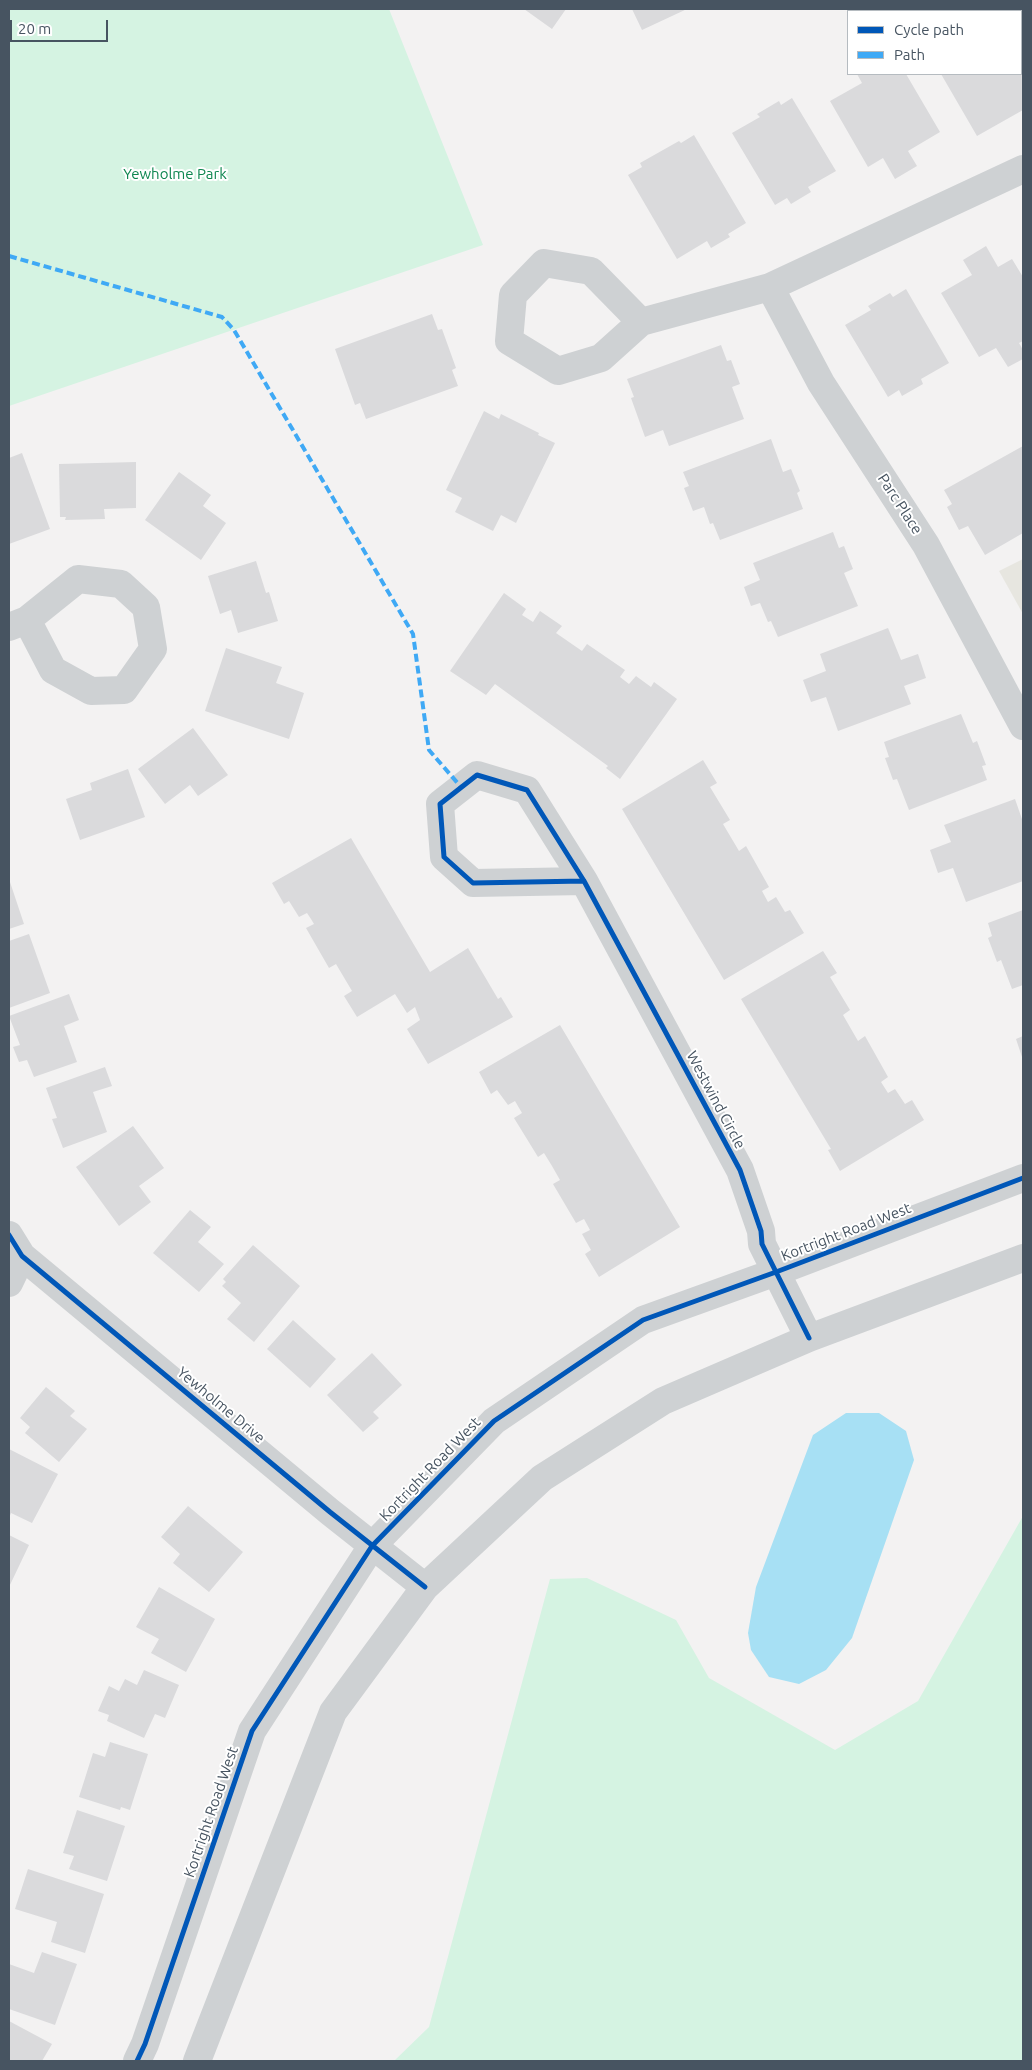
<!DOCTYPE html>
<html>
<head>
<meta charset="utf-8">
<style>
	body { margin:0 }
	#map { position:relative; width:1032px; height:2070px; overflow:hidden; background:#f3f2f2; font-family:Ubuntu,sans-serif }
	canvas { display:block }
	.frame { position:absolute; inset:0; border:10px solid #475461; pointer-events:none }
	.legend { position:absolute; left:847px; top:10px; width:175px; height:65px; box-sizing:border-box; background:#fff; border:1px solid #b5bbc0; margin:0; padding:6px 9px; list-style:none; font-size:15px; color:#475461 }
	.legend li { display:flex; align-items:center; gap:10px; height:25px }
	.legend b { width:25px; border:1px solid #b5bbc0 }
	.scale { position:absolute; left:10px; top:20px; width:98px; height:22px; box-sizing:border-box; border:2px solid #475461; border-top:0; padding-left:6px; font-size:15px; line-height:18px; white-space:nowrap; color:#475461; -webkit-text-stroke:4px #fff; paint-order:stroke }
</style>
</head>
<body>
<div id="map">
<canvas width="1032" height="2070"></canvas>
<div class="frame"></div>
<ul class="legend">
<li><b style="height:6px;background:#0057b8"></b>Cycle path</li>
<li><b style="height:6px;background:#3fa9f5"></b>Path</li>
</ul>
<div class="scale">20 m</div>
</div>
<script>
const c = document.querySelector('canvas').getContext('2d');
c.lineJoin = 'round';
function paint(path, color) {
  c.fillStyle = color;
  c.fill(path, 'evenodd');
}
function shape(rows) {
  const path = new Path2D();
  for (const r of rows) {
    path.moveTo(r[0], r[1]);
    for (let i = 2; i < r.length; i += 2) path.lineTo(r[i], r[i + 1]);
  }
  return path;
}
function trace(path, color, width, dash) {
  c.strokeStyle = color;
  c.lineWidth = width;
  c.lineCap = dash ? 'butt' : 'round';
  c.setLineDash(dash || []);
  c.stroke(path);
}
function label(font, color, halo, rows, align = 'center') {
  c.font = font + ' Ubuntu,sans-serif';
  c.lineWidth = 4;
  c.setLineDash([]);
  c.textBaseline = 'middle';
  c.strokeStyle = halo;
  c.fillStyle = color;
  for (const [text, x, y, turn = 0] of rows) {
    c.save();
    c.translate(x, y);
    c.rotate((+turn || 0) * Math.PI / 180);
    c.textAlign = isNaN(turn) ? turn : align;
    if (halo) c.strokeText(text, 0, 0);
    c.fillText(text, 0, 0);
    c.restore();
  }
}
paint(shape([
	[1023,559,1023,614,999,571]
]), '#e7e6e0');
paint(shape([
	[9,9,389,9,483,245,9,406],
	[1023,1516,1023,2061,394,2061,429,2027,550,1579,587,1578,676,1620,709,1678,835,1750,918,1701]
]), '#d5f3e2');
paint(shape([
	[846,1413,879,1413,906,1431,914,1460,852,1638,826,1670,799,1684,769,1677,751,1650,748,1633,756,1587,813,1435]
]), '#a7e0f4');
paint(shape([
	[524,9,566,9,552,29],
	[632,9,687,9,642,30],
	[1021,57,1023,62,1023,110,977,136,941,74,1021,74],
	[857,74,906,74,940,132,908,151,917,166,895,179,883,158,868,167,830,101,862,83],
	[792,98,836,171,808,187,811,192,791,204,787,198,775,205,732,133,760,117,757,114,779,101,781,105],
	[694,135,746,223,728,234,730,237,711,248,707,241,677,259,628,175,642,167,640,163,679,141,681,143],
	[986,246,998,267,1012,259,1023,277,1023,341,1019,343,1023,350,1023,359,1008,367,996,348,979,357,941,293,972,275,963,260],
	[906,289,949,363,921,379,923,384,902,396,899,390,888,397,845,325,871,310,868,306,890,293,893,297],
	[432,314,438,330,442,329,456,368,452,370,458,386,366,419,360,403,355,405,335,349],
	[721,345,727,361,731,360,740,384,732,387,744,419,669,446,663,430,645,437,631,398,634,397,627,379],
	[484,411,499,419,501,414,539,433,538,435,555,443,516,523,501,515,493,531,455,512,462,498,446,490],
	[771,439,783,472,791,469,800,491,797,493,803,509,720,540,713,523,710,524,704,507,693,511,684,488,689,486,683,472],
	[1023,446,1023,533,985,555,968,526,959,530,947,507,952,504,944,490],
	[22,453,50,529,9,544,9,458],
	[136,462,136,508,104,509,105,519,65,520,66,517,60,517,59,464],
	[179,472,211,495,203,506,226,523,201,560,145,520],
	[833,532,839,548,844,546,853,569,844,573,858,606,778,637,771,621,768,622,760,603,751,606,744,587,760,580,753,563],
	[256,561,266,593,269,592,278,621,238,633,231,610,220,614,208,576],
	[504,593,526,609,522,615,533,622,540,611,562,626,556,633,582,651,587,644,625,670,620,677,629,684,636,676,651,687,654,682,677,699,620,779,606,768,608,766,495,684,486,695,450,671],
	[888,628,901,660,918,654,926,678,904,686,911,704,838,731,826,697,811,702,803,680,826,671,820,654],
	[226,648,282,667,276,683,304,693,289,739,205,711],
	[961,714,973,743,977,741,986,765,982,766,987,780,909,810,897,779,893,780,885,758,889,757,884,742],
	[193,728,228,775,198,796,190,785,165,804,138,769],
	[703,760,717,783,710,787,730,820,723,824,739,851,746,846,769,887,762,891,768,902,776,897,785,912,790,910,804,933,724,980,622,809],
	[128,769,145,817,80,840,66,799,92,790,90,783],
	[1015,799,1023,822,1023,881,966,902,953,868,938,873,930,850,951,842,944,825],
	[351,838,430,972,468,948,498,999,501,997,513,1017,428,1064,407,1029,420,1020,415,1007,407,1013,395,994,357,1017,344,996,352,991,336,964,329,968,306,928,314,924,311,919,307,913,299,917,289,901,284,904,272,883],
	[9,879,24,924,9,929],
	[1023,910,1023,985,1012,989,1001,960,997,962,988,938,992,936,988,923],
	[29,934,50,993,9,1008,9,941],
	[823,951,837,973,830,977,850,1010,843,1015,858,1041,865,1036,888,1077,881,1082,888,1093,895,1089,905,1104,912,1100,924,1120,840,1171,828,1150,831,1149,741,999],
	[69,994,79,1020,64,1026,77,1062,34,1077,27,1060,19,1062,13,1047,20,1045,9,1016],
	[560,1025,680,1227,599,1277,585,1254,591,1250,582,1234,590,1230,584,1219,576,1223,553,1184,560,1180,552,1166,544,1153,538,1157,514,1118,522,1113,515,1101,508,1105,497,1090,491,1094,479,1072],
	[1023,1036,1023,1060,1016,1039],
	[105,1067,112,1086,93,1092,107,1132,63,1148,52,1119,57,1118,46,1088],
	[133,1126,164,1168,139,1186,151,1202,119,1226,76,1167],
	[190,1210,211,1227,198,1242,224,1264,199,1292,153,1253],
	[253,1245,300,1286,254,1342,227,1319,241,1303,222,1286,226,1282,223,1279],
	[293,1320,336,1359,310,1388,267,1349],
	[372,1353,402,1385,373,1412,379,1418,363,1432,327,1395],
	[46,1387,75,1411,70,1416,87,1429,59,1462,25,1433,30,1427,20,1418],
	[9,1449,58,1474,32,1523,11,1513,9,1518],
	[188,1506,243,1552,209,1592,173,1563,180,1554,161,1537],
	[9,1535,29,1545,9,1587],
	[159,1587,215,1619,186,1672,151,1653,159,1639,136,1627],
	[144,1670,179,1685,165,1718,155,1714,144,1738,107,1721,109,1715,98,1711,109,1686,119,1691,125,1679,137,1685],
	[110,1742,148,1754,130,1810,121,1807,120,1810,79,1797,93,1753,105,1757],
	[77,1810,125,1826,107,1881,69,1869,74,1856,63,1853],
	[28,1869,104,1894,85,1953,51,1942,57,1922,15,1909],
	[42,1952,77,1964,55,2025,9,2009,9,1964,34,1973],
	[9,2021,52,2044,42,2061,9,2061]
]), '#dadadc');
trace(shape([
	[770,287,821,383,926,545,1023,726],
	[641,322,601,358,558,371,509,341,513,295,544,263,591,271,641,322,770,287,1023,169],
	[9,627,27,620,78,579,121,584,146,607,153,649,124,690,91,691,53,670,27,620],
	[584,881,473,883,444,857,440,804,477,775,527,790,584,881,740,1170,761,1231,762,1244,809,1338],
	[9,1235,22,1256,330,1512,425,1587],
	[9,1283,22,1256],
	[137,2061,145,2044,252,1731,372,1546,494,1421,643,1320,776,1272,1023,1178],
	[197,2061,333,1712,425,1587,542,1478,663,1401,809,1338,1023,1258]
]), '#ced1d3', 28);
trace(shape([
	[9,256,222,317,234,330,413,634,429,750,461,787]
]), '#3fa9f5', 4, [8, 4]);
trace(shape([
	[584,881,473,883,444,857,440,804,477,775,527,790,584,881,740,1170,761,1231,762,1244,809,1338],
	[9,1235,22,1256,330,1512,425,1587],
	[137,2061,145,2044,252,1731,372,1546,494,1421,643,1320,776,1272,1023,1178]
]), '#0057b8', 5);
label('15px', '#0e8650', '#fff', [
	["Yewholme Park",175,174]
]);
label('15px', '#475461', '#fff', [
	["Parc Place",900,504,57],
	["Westwind Circle",716,1100,62],
	["Kortright Road West",846,1232,-21],
	["Yewholme Drive",221,1405,40],
	["Kortright Road West",430,1469,-46],
	["Kortright Road West",211,1812,-71]
]);
</script>
</body>
</html>
